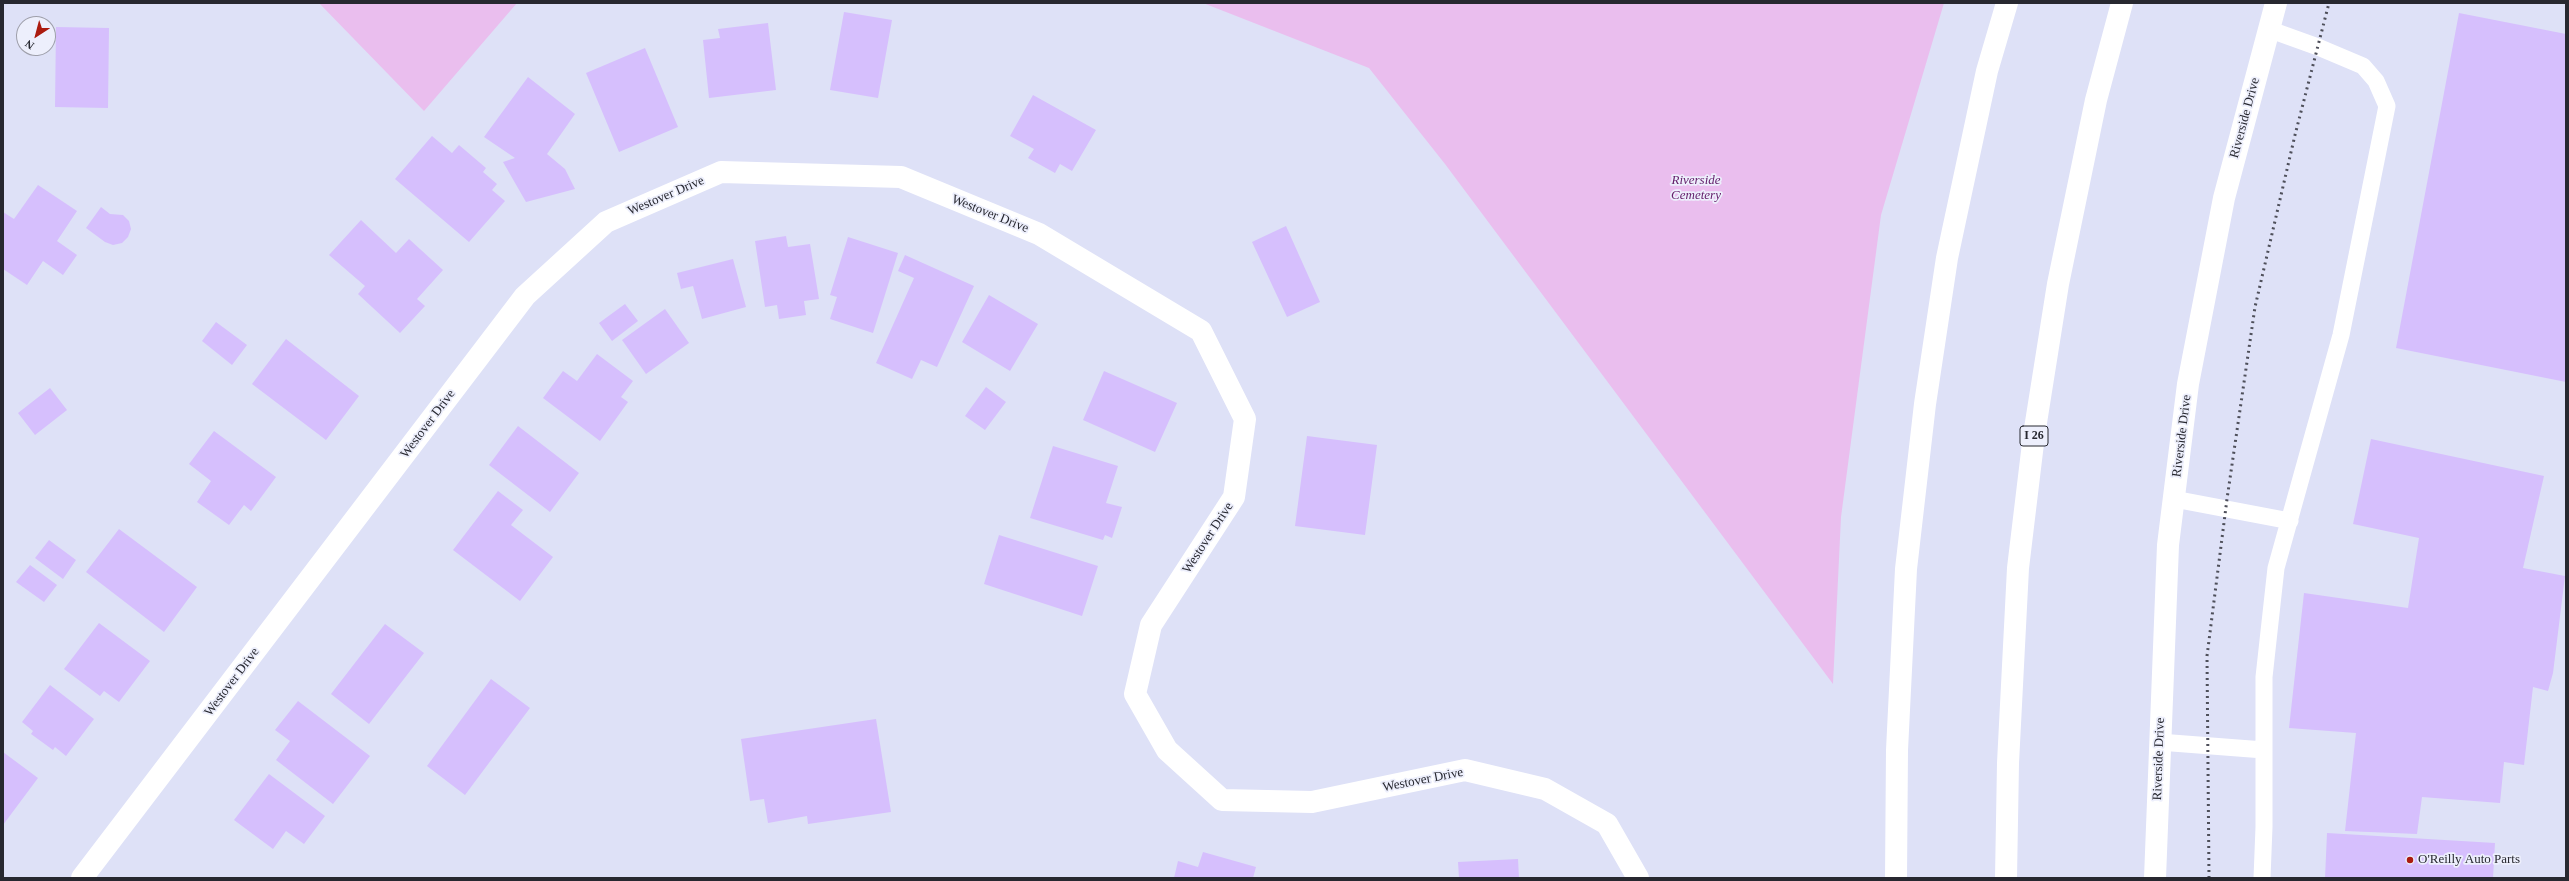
<!DOCTYPE html>
<html>
<head>
<meta charset="utf-8">
<style>
	body { margin:0 }
	#map { position:relative; width:2569px; height:881px; overflow:hidden; background:#dee1f7; font-family:"Times New Roman",serif }
	canvas { display:block }
	.frame { position:absolute; inset:0; border:4px solid #272830; pointer-events:none }
	.north { position:absolute; left:16px; top:16px; width:40px; height:40px; box-sizing:border-box; background:#edeffc; border:1px solid #9e9faa; border-radius:50%; rotate:216deg; font-size:11px; font-weight:700; line-height:16px; text-align:center; color:#272830 }
	.north::after { content:''; display:block; margin:auto; width:14px; height:18px; background:#ab1b0f; clip-path:polygon(50% 0,100% 100%,50% 72%,0 100%) }
</style>
</head>
<body>
<div id="map">
<canvas width="2569" height="881"></canvas>
<div class="frame"></div>
<div class="north">N</div>
</div>
<script>
const c = document.querySelector('canvas').getContext('2d');
c.lineJoin = 'round';
function paint(path, color) {
  c.fillStyle = color;
  c.fill(path, 'evenodd');
}
function shape(rows) {
  const path = new Path2D();
  for (const r of rows) {
    path.moveTo(r[0], r[1]);
    for (let i = 2; i < r.length; i += 2) path.lineTo(r[i], r[i + 1]);
  }
  return path;
}
function trace(path, color, width, dash) {
  c.strokeStyle = color;
  c.lineWidth = width;
  c.lineCap = dash ? 'butt' : 'round';
  c.setLineDash(dash || []);
  c.stroke(path);
}
function label(font, color, halo, rows, align = 'center') {
  c.font = font + ' "Times New Roman",serif';
  c.lineWidth = 3.5;
  c.setLineDash([]);
  c.textBaseline = 'middle';
  c.strokeStyle = halo;
  c.fillStyle = color;
  for (const [text, x, y, turn = 0] of rows) {
    c.save();
    c.translate(x, y);
    c.rotate((+turn || 0) * Math.PI / 180);
    c.textAlign = isNaN(turn) ? turn : align;
    if (halo) c.strokeText(text, 0, 0);
    c.fillText(text, 0, 0);
    c.restore();
  }
}
paint(shape([
	[319,3,517,3,424,111],
	[1203,3,1944,3,1881,215,1841,517,1833,684,1445,164,1369,68]
]), '#eabeee');
paint(shape([
	[844,12,892,20,878,98,830,90],
	[2459,13,2566,34,2566,382,2396,348],
	[768,23,776,90,709,98,703,40,720,38,718,29],
	[56,27,109,28,108,108,55,107],
	[645,48,678,127,619,152,586,73],
	[528,77,575,114,547,154,565,169,575,189,526,202,503,162,515,158,484,137],
	[1033,95,1096,130,1072,171,1060,164,1055,173,1028,158,1034,149,1010,136],
	[432,136,452,153,459,145,486,168,483,172,497,184,492,190,505,201,469,242,395,179],
	[38,185,77,211,57,241,77,255,63,275,43,261,27,285,3,269,3,212,14,219],
	[101,207,110,214,123,215,129,221,131,229,128,237,122,243,113,245,105,242,86,228],
	[361,220,396,253,409,239,443,270,417,299,425,306,400,333,358,294,365,286,329,255],
	[1286,226,1320,302,1287,317,1252,242],
	[786,236,788,247,810,244,819,299,804,301,806,315,779,319,777,305,765,307,755,241],
	[848,237,898,253,873,333,830,319,837,297,830,295],
	[905,255,974,286,937,367,921,360,912,379,876,363,914,278,898,271],
	[733,259,746,307,702,319,693,286,681,289,677,273],
	[989,295,1038,324,1010,371,962,342],
	[625,304,638,321,612,341,599,323],
	[665,309,689,343,646,374,622,340],
	[216,322,247,345,232,365,202,341],
	[286,339,359,396,326,440,252,384],
	[597,354,633,381,621,397,628,402,600,441,543,398,563,371,577,381],
	[1104,371,1177,403,1155,452,1083,420],
	[986,387,1006,402,985,430,965,416],
	[50,388,67,410,35,435,18,413],
	[518,426,579,473,550,512,489,465],
	[214,431,276,477,251,511,244,505,229,525,197,502,211,481,189,464],
	[1307,436,1377,445,1365,535,1295,526],
	[2371,439,2544,476,2523,568,2565,576,2553,673,2548,691,2533,687,2524,765,2504,762,2500,803,2422,797,2417,834,2345,831,2356,733,2289,728,2304,593,2408,608,2419,538,2353,524],
	[1053,446,1118,466,1106,503,1122,507,1112,538,1105,535,1103,540,1030,518],
	[498,491,523,510,511,525,553,557,520,601,453,550],
	[119,529,197,587,164,632,86,572],
	[999,535,1098,566,1082,616,984,584],
	[49,540,76,560,63,579,35,558],
	[30,565,57,585,44,602,16,582],
	[99,623,150,661,119,702,104,691,100,696,64,669],
	[385,624,424,653,369,724,331,694],
	[491,679,530,708,465,795,427,766],
	[50,685,94,719,66,756,55,747,53,750,31,734,33,731,22,722],
	[298,701,370,756,333,804,276,760,290,741,275,730],
	[876,719,891,812,808,824,807,816,768,823,764,799,750,801,741,739],
	[3,752,38,778,3,825],
	[269,774,325,816,304,844,286,831,273,849,234,820],
	[2327,833,2495,843,2493,878,2325,878],
	[1203,852,1256,867,1253,878,1174,878,1178,861,1198,867],
	[1518,859,1519,878,1459,878,1458,862]
]), '#d6bffd');
trace(shape([
	[2174,499,2290,521],
	[2159,742,2264,750],
	[2262,878,2264,827,2264,677,2276,568,2341,335,2387,106,2376,81,2363,66,2318,47,2268,29]
]), '#fff', 17);
trace(shape([
	[82,878,525,296,606,222,721,172,901,177,1039,234,1201,331,1245,419,1234,497,1151,625,1135,694,1167,750,1222,800,1312,802,1465,770,1545,789,1607,824,1638,878]
]), '#fff', 22);
trace(shape([
	[2155,878,2168,545,2188,384,2224,198,2276,3]
]), '#fff', 22);
trace(shape([
	[1896,878,1897,750,1906,569,1925,404,1947,258,1987,71,2007,3],
	[2006,878,2008,763,2018,568,2034,435,2058,284,2096,100,2122,3]
]), '#fff', 22);
trace(shape([
	[2209,878,2207,656,2227,499,2255,307,2295,135,2329,3]
]), '#4e4f5a', 3, [2, 4]);
for (const [x, y, r, color] of [
	[2410,860,4,"#ab1b0f"]
]) {
  const dot = new Path2D();
  dot.arc(x, y, r, 0, 2 * Math.PI);
  c.fillStyle = color;
  c.fill(dot);
  trace(dot, '#edeffc', 1.5);
}
for (const [x, y, w] of [
	[2034,436,28]
]) {
  const box = new Path2D();
  box.roundRect(x - w / 2, y - 10, w, 20, 3);
  c.fillStyle = '#edeffc';
  c.fill(box);
  trace(box, '#272830', 1);
}
label('bold 12px', '#272830', null, [
	["I 26",2034,436]
]);
label('13px', '#272830', '#edeffc', [
	["Riverside Drive",2245,118,-75],
	["Westover Drive",666,196,-23],
	["Westover Drive",990,214,22],
	["Westover Drive",428,424,-53],
	["Riverside Drive",2182,436,-83],
	["Westover Drive",1208,538,-57],
	["Westover Drive",232,682,-53],
	["Riverside Drive",2159,759,-88],
	["Westover Drive",1423,780,-11]
]);
label('italic 13px', '#65206c', '#edeffc', [
	["Riverside",1696,181],
	["Cemetery",1696,196]
]);
label('13px', '#272830', '#edeffc', [
	["O'Reilly Auto Parts",2418,860]
], 'left');
</script>
</body>
</html>
